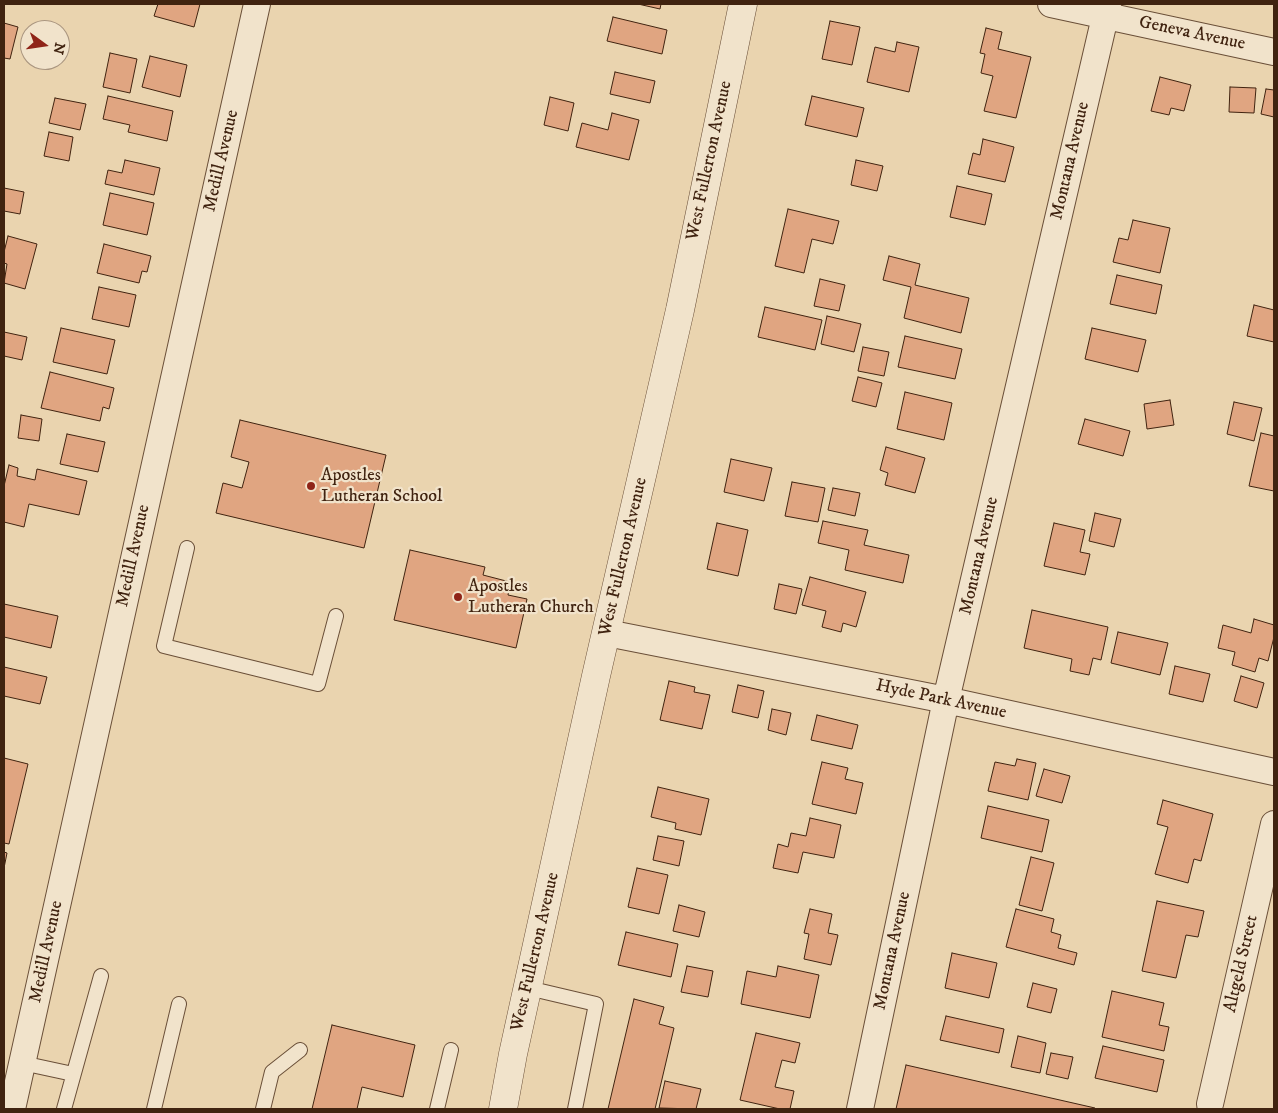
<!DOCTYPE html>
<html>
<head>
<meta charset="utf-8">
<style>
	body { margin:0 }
	#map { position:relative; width:1278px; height:1113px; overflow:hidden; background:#ead4af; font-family:"IM FELL DW Pica",serif }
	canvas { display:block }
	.frame { position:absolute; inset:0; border:5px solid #402310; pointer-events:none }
	.north { position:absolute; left:20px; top:20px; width:50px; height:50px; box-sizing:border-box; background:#f1e3cb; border:1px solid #aa9680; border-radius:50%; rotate:104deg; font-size:14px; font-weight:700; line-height:20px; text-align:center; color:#402310 }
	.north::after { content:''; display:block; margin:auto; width:18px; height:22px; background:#8f2418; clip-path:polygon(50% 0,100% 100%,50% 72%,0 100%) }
</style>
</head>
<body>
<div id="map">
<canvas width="1278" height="1113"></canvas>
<div class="frame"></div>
<div class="north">N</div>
</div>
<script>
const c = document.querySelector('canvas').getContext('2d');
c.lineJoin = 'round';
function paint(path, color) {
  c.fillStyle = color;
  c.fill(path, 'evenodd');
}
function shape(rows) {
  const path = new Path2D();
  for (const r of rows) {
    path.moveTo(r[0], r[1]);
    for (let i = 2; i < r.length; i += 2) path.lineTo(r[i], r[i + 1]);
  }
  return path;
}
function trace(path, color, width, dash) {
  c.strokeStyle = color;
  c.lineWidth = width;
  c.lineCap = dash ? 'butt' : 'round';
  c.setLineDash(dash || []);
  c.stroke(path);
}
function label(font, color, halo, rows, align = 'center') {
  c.font = font + ' "IM FELL DW Pica",serif';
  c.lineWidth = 4.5;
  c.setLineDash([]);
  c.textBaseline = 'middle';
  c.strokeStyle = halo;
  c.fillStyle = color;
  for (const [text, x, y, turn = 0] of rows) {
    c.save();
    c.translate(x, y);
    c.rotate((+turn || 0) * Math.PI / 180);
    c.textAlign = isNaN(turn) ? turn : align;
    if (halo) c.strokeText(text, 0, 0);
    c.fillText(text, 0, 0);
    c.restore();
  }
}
const building = shape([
	[158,4,200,4,194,27,154,16,158,4],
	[638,4,661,4,660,9,638,4],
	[613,17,667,30,662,54,607,41,613,17],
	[830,21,860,27,852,65,822,59,830,21],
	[4,23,18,27,10,59,4,58,4,23],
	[986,28,1002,32,998,49,1031,57,1016,118,984,111,993,76,981,73,985,54,980,53,986,28],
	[897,42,919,47,909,92,867,82,875,47,895,52,897,42],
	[110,53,137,59,130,93,103,87,110,53],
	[150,56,187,65,180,97,142,87,150,56],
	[615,72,655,81,650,103,610,94,615,72],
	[1160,77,1191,85,1184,111,1171,108,1169,115,1151,111,1160,77],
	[1230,87,1256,88,1254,113,1229,112,1230,87],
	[1266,89,1274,90,1274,117,1261,114,1266,89],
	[108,96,173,111,167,141,128,132,130,125,103,119,108,96],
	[812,96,864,108,857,137,805,125,812,96],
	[550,97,574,103,568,131,544,125,550,97],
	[55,98,86,104,80,130,49,123,55,98],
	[612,113,639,120,629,160,576,147,582,123,608,130,612,113],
	[49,132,73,137,69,161,44,156,49,132],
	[983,139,1014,147,1005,182,968,174,973,153,980,155,983,139],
	[125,160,160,168,154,195,105,184,108,170,122,173,125,160],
	[856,160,883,166,877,191,851,185,856,160],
	[957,186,992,194,985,225,950,217,957,186],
	[4,188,24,192,20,214,4,211,4,188],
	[110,193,154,203,147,235,103,225,110,193],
	[788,209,839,221,833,244,812,239,804,273,775,266,788,209],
	[1133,220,1170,228,1160,273,1113,262,1119,238,1128,240,1133,220],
	[8,236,37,244,25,289,4,283,7,264,4,263,4,252,8,236],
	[104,244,151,256,147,272,142,271,139,283,97,273,104,244],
	[889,256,920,264,915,285,969,298,961,333,904,318,911,287,883,280,889,256],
	[1117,275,1162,285,1156,314,1110,304,1117,275],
	[820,279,845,285,839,311,814,306,820,279],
	[99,287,136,295,129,327,92,319,99,287],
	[1254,305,1274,310,1274,342,1247,336,1254,305],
	[765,307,822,320,815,350,758,337,765,307],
	[827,316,861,324,854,352,821,344,827,316],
	[61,328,115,340,107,374,53,362,61,328],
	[1092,328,1146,340,1138,372,1085,359,1092,328],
	[4,332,27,337,22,360,4,356,4,332],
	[905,336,962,349,955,379,898,367,905,336],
	[863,347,889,352,884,376,858,371,863,347],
	[50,372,114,388,109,409,103,407,100,421,41,408,50,372],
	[858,377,882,383,876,407,852,401,858,377],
	[905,392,952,403,944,440,897,429,905,392],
	[1170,400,1174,425,1147,429,1144,404,1170,400],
	[1234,402,1262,408,1254,441,1227,434,1234,402],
	[21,415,42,419,39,441,18,438,21,415],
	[1085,419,1130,431,1123,456,1078,444,1085,419],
	[240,420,386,455,364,548,216,513,223,483,242,488,249,462,231,457,240,420],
	[1261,433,1274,436,1274,491,1249,486,1261,433],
	[67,434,105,442,98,472,60,464,67,434],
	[886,447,925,458,915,493,885,485,888,473,880,470,886,447],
	[731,459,772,468,764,501,724,492,731,459],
	[9,465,18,468,17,476,35,480,37,469,87,481,79,515,29,504,24,527,4,522,4,486,9,465],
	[792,482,825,488,818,522,785,516,792,482],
	[833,488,860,493,855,516,828,510,833,488],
	[1095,513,1121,519,1114,547,1089,541,1095,513],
	[823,521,868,530,864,545,909,555,903,583,845,570,849,550,818,543,823,521],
	[717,523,748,530,738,576,707,569,717,523],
	[1054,523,1085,530,1080,552,1090,554,1085,575,1044,566,1054,523],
	[410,550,485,567,483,575,510,582,508,595,527,599,516,648,394,620,410,550],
	[810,577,866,592,856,627,843,623,841,632,822,627,826,611,802,605,810,577],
	[779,584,802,589,796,614,774,609,779,584],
	[4,604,58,616,51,648,4,637,4,604],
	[1032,610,1108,627,1101,660,1093,658,1089,675,1070,671,1072,659,1024,648,1032,610],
	[1254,619,1274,625,1274,637,1268,661,1259,658,1255,672,1232,665,1235,652,1218,648,1223,625,1251,633,1254,619],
	[1118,632,1168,643,1160,675,1111,663,1118,632],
	[1175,666,1210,674,1203,702,1169,694,1175,666],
	[4,667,47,677,40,704,4,696,4,667],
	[1241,676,1264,683,1257,708,1234,701,1241,676],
	[669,681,695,687,694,692,710,695,702,729,660,720,669,681],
	[738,685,764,691,758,718,732,712,738,685],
	[772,709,791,713,786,735,768,730,772,709],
	[817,715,858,725,852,749,811,740,817,715],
	[4,758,28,764,9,844,4,843,4,758],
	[1017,759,1036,763,1028,800,988,791,995,762,1015,766,1017,759],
	[822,762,848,768,845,779,863,783,856,814,812,804,822,762],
	[1044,769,1070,776,1062,803,1036,796,1044,769],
	[658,787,709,799,701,835,675,829,676,823,651,817,658,787],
	[1163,800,1213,814,1201,861,1194,859,1188,883,1155,874,1168,827,1157,824,1163,800],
	[988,806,1049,820,1042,852,981,838,988,806],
	[810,818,841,825,834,858,803,852,798,873,773,868,778,844,788,847,791,833,806,836,810,818],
	[658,836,684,841,679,866,653,860,658,836],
	[4,852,7,853,4,868,4,852],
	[1031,857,1054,863,1042,911,1019,905,1031,857],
	[637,868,668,875,659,914,628,907,637,868],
	[1157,901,1204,911,1198,937,1186,935,1176,978,1142,971,1157,901],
	[679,905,705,912,699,937,673,931,679,905],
	[810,909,832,914,828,933,838,935,831,965,804,959,809,934,804,933,810,909],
	[1016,909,1054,919,1051,932,1061,935,1058,948,1077,953,1074,965,1006,947,1016,909],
	[626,932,678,944,671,977,618,965,626,932],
	[952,953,997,963,989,998,945,988,952,953],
	[687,966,713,971,708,997,681,992,687,966],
	[778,966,819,975,810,1018,741,1004,747,971,776,977,778,966],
	[1033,983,1057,989,1051,1013,1027,1007,1033,983],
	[1112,991,1164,1003,1159,1025,1169,1027,1164,1051,1102,1037,1112,991],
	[634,999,664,1007,659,1024,674,1028,655,1109,608,1109,634,999],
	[946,1016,1004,1029,999,1053,940,1040,946,1016],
	[332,1025,415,1045,403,1097,362,1087,357,1109,312,1109,332,1025],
	[756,1033,800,1043,795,1063,782,1060,775,1087,794,1091,790,1109,780,1109,740,1100,756,1033],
	[1018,1036,1046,1043,1040,1073,1011,1067,1018,1036],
	[1103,1046,1164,1060,1157,1092,1095,1078,1103,1046],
	[1051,1053,1073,1057,1068,1079,1046,1074,1051,1053],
	[906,1065,1095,1108,1094,1109,896,1109,906,1065],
	[665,1081,701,1089,696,1109,659,1108,665,1081]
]);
paint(building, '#e0a581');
trace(building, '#402310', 1);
const service = shape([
	[187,548,164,646,318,684,336,616],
	[528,988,596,1004,575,1109],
	[22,1063,73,1074],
	[64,1109,101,976],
	[154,1109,179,1004],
	[263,1109,272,1072,300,1050],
	[437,1109,451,1050]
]);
const minor = shape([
	[1051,4,1274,52],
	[607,633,946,700,1274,772],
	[1210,1104,1274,824],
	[12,1109,257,4],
	[860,1109,946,700,1108,4]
]);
const tertiary = shape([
	[503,1109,513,1054,596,676,680,310,743,4]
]);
trace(service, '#6a4f38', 16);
trace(minor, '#6a4f38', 28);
trace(tertiary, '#6a4f38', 29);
trace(service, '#f1e3cb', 14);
trace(minor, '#f1e3cb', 26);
trace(tertiary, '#f1e3cb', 28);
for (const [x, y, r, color] of [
	[311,486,5,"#8f2418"],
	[458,597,5,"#8f2418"]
]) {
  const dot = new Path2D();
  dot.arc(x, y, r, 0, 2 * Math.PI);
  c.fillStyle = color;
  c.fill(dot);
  trace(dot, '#f1e3cb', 2);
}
label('18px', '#402310', '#f1e3cb', [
	["Geneva Avenue",1192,34,12],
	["Medill Avenue",222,161,-77],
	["West Fullerton Avenue",710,161,-78],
	["Montana Avenue",1071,161,-77],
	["Medill Avenue",134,556,-78],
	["Montana Avenue",980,556,-77],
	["West Fullerton Avenue",624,557,-77],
	["Hyde Park Avenue",941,700,12],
	["Montana Avenue",893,951,-78],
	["Medill Avenue",47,952,-78],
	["West Fullerton Avenue",536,952,-77],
	["Altgeld Street",1242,964,-77]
]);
label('18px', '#402310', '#f1e3cb', [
	["Apostles",321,476],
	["Lutheran School",321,497],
	["Apostles",468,587],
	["Lutheran Church",468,608]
], 'left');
</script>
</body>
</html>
